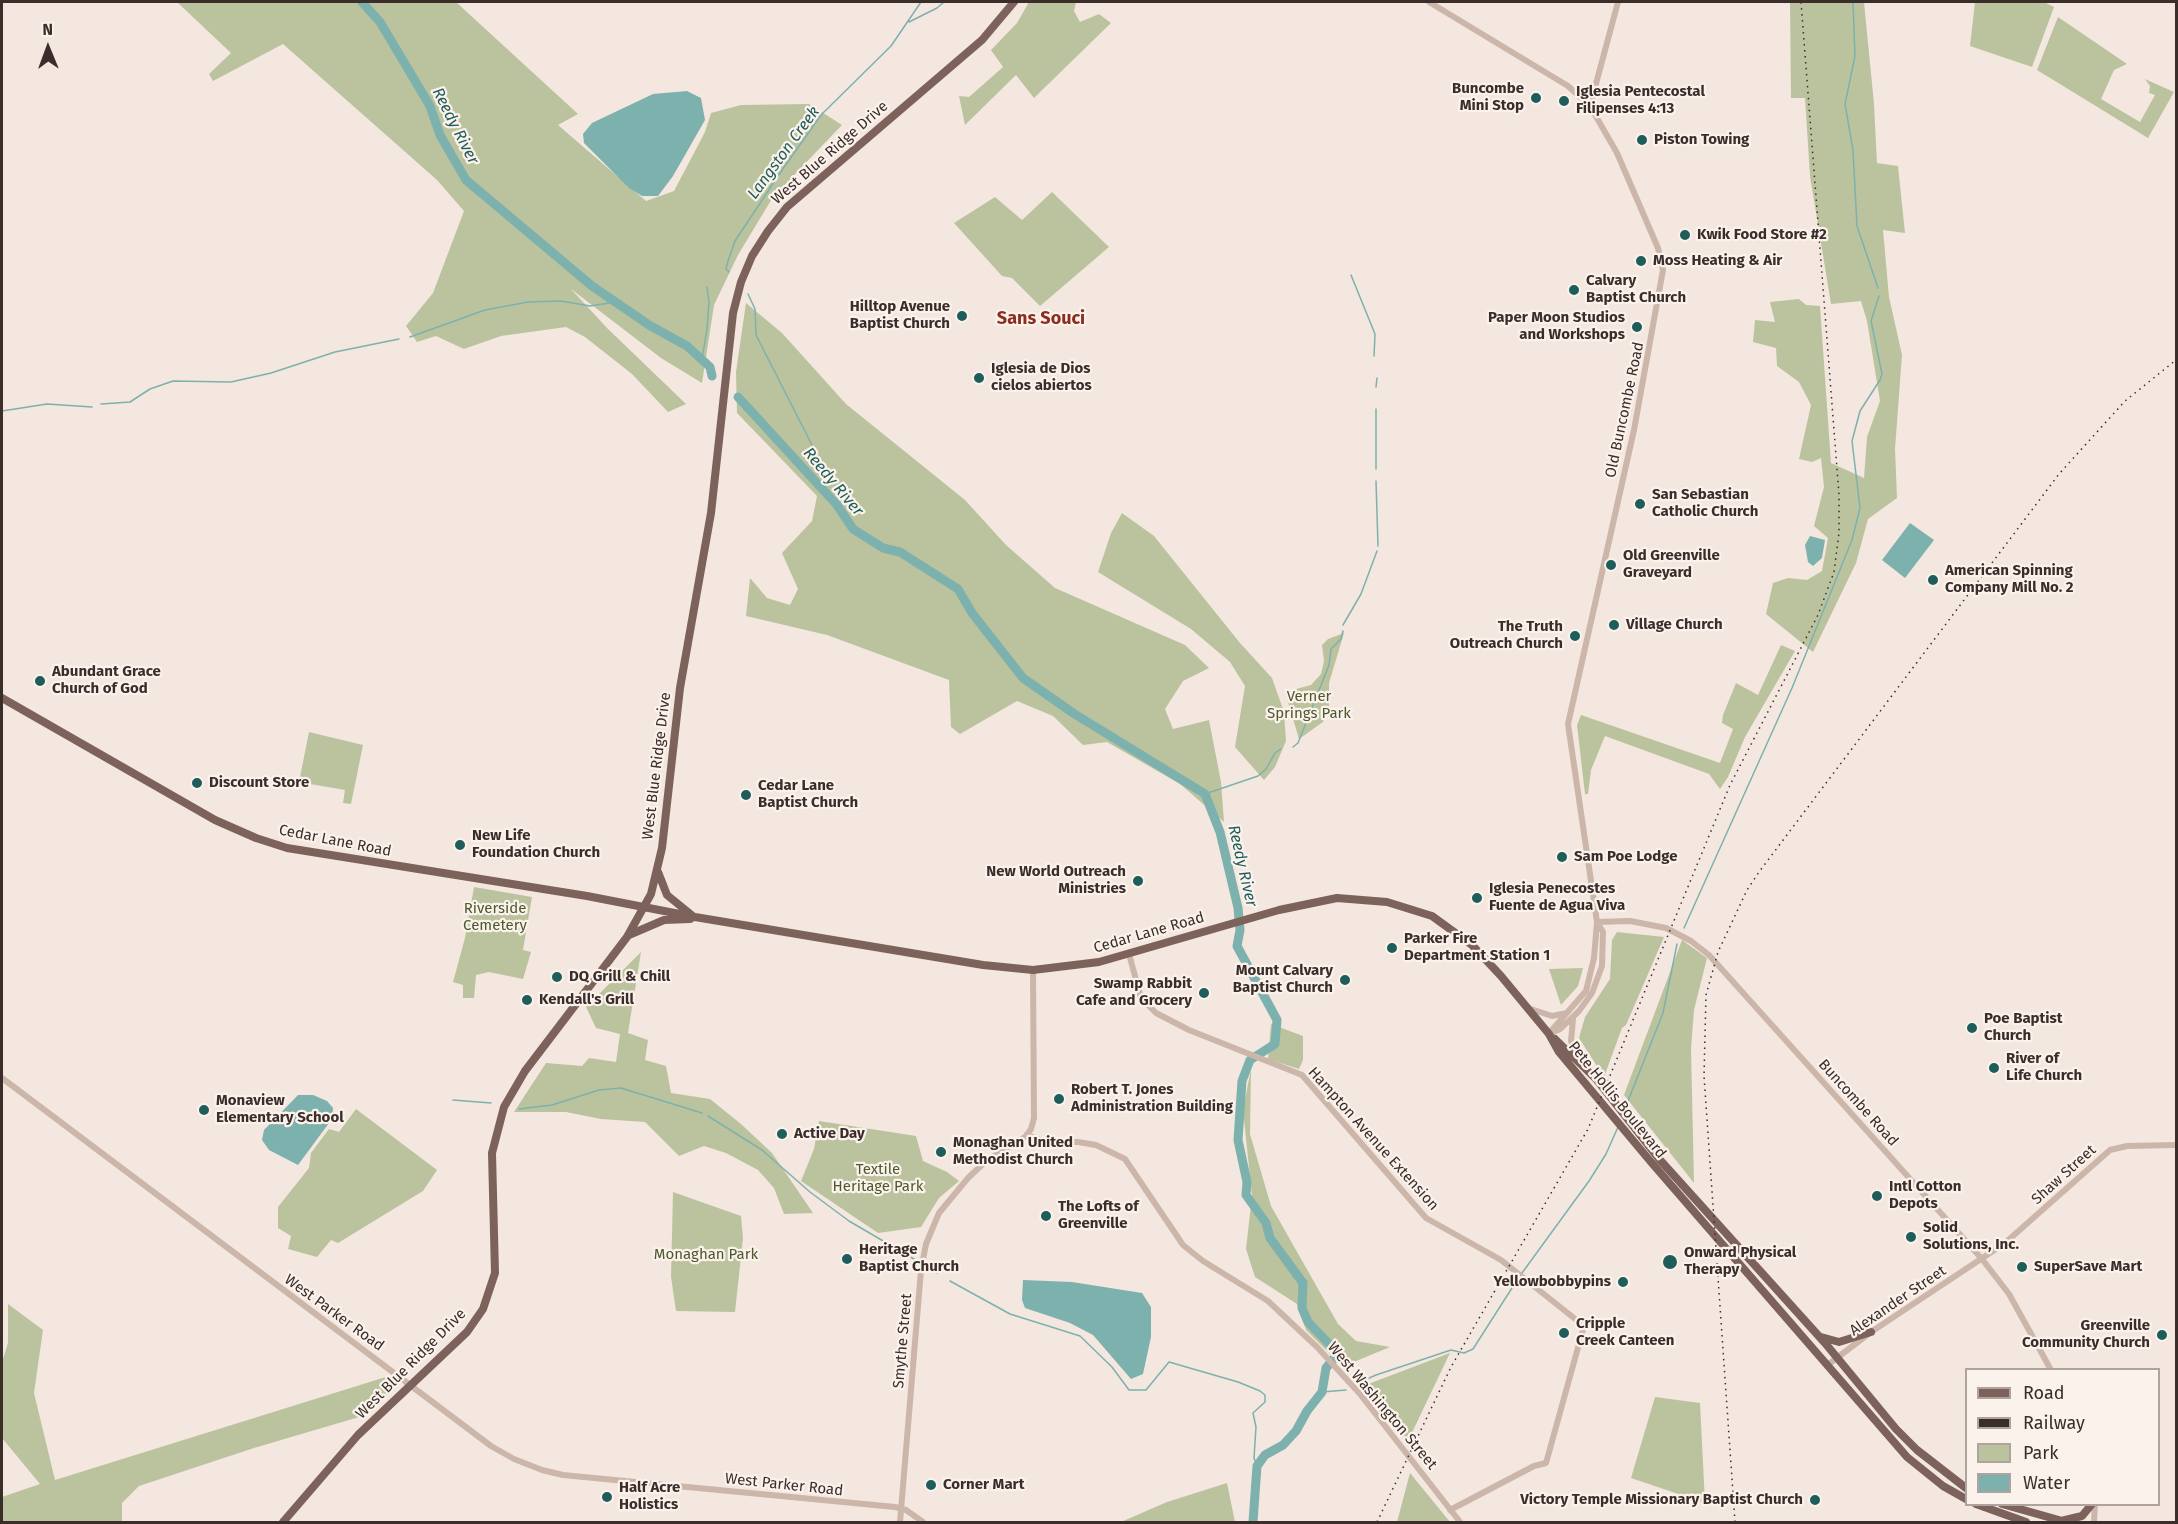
<!DOCTYPE html>
<html>
<head>
<meta charset="utf-8">
<style>
	body { margin:0 }
	#map { position:relative; width:2178px; height:1524px; overflow:hidden; background:#f3e7df; font-family:"Fira Sans",sans-serif }
	canvas { display:block }
	.frame { position:absolute; inset:0; border:3px solid #3a2d2a; pointer-events:none }
	.legend { position:absolute; left:1965px; top:1368px; width:195px; height:138px; box-sizing:border-box; background:#fbf2ec; border:2px solid #aea39e; margin:0; padding:8px 10px; list-style:none; font-size:18px; color:#3a2d2a }
	.legend li { display:flex; align-items:center; gap:12px; height:30px }
	.legend b { width:30px; border:2px solid #aea39e }
	.north { position:absolute; left:18px; top:18px; width:60px; height:60px; -webkit-text-stroke:4px #fbf2ec; paint-order:stroke; rotate:359deg; font-size:16px; font-weight:700; line-height:24px; text-align:center; color:#3a2d2a }
	.north::after { content:''; display:block; margin:auto; width:21px; height:27px; background:#3a2d2a; clip-path:polygon(50% 0,100% 100%,50% 72%,0 100%) }
</style>
</head>
<body>
<div id="map">
<canvas width="2178" height="1524"></canvas>
<div class="frame"></div>
<ul class="legend">
<li><b style="height:8px;background:#7c625b"></b>Road</li>
<li><b style="height:8px;background:#3a2d2a"></b>Railway</li>
<li><b style="height:16px;background:#bbc39e"></b>Park</li>
<li><b style="height:16px;background:#7db1ae"></b>Water</li>
</ul>
<div class="north">N</div>
</div>
<script>
const c = document.querySelector('canvas').getContext('2d');
c.lineJoin = 'round';
function paint(path, color) {
  c.fillStyle = color;
  c.fill(path, 'evenodd');
}
function shape(rows) {
  const path = new Path2D();
  for (const r of rows) {
    path.moveTo(r[0], r[1]);
    for (let i = 2; i < r.length; i += 2) path.lineTo(r[i], r[i + 1]);
  }
  return path;
}
function trace(path, color, width, dash) {
  c.strokeStyle = color;
  c.lineWidth = width;
  c.lineCap = dash ? 'butt' : 'round';
  c.setLineDash(dash || []);
  c.stroke(path);
}
function label(font, color, halo, rows, align = 'center') {
  c.font = font + ' "Fira Sans",sans-serif';
  c.lineWidth = 4.5;
  c.setLineDash([]);
  c.textBaseline = 'middle';
  c.strokeStyle = halo;
  c.fillStyle = color;
  for (const [text, x, y, turn = 0] of rows) {
    c.save();
    c.translate(x, y);
    c.rotate((+turn || 0) * Math.PI / 180);
    c.textAlign = isNaN(turn) ? turn : align;
    if (halo) c.strokeText(text, 0, 0);
    c.fillText(text, 0, 0);
    c.restore();
  }
}
paint(shape([
	[177,2,456,2,578,114,558,125,646,201,674,191,705,132,711,113,741,105,809,104,842,125,773,197,738,255,714,305,702,383,661,358,571,289,607,328,686,404,668,412,632,374,585,337,566,327,501,336,464,349,436,336,417,342,406,326,433,293,464,211,437,180,283,44,213,81,209,74,231,53],
	[1029,2,1076,2,1074,11,1080,22,1099,14,1111,23,1034,98,1016,75,965,125,959,96,969,97,1003,67,991,50,1017,23],
	[1790,2,1864,2,1874,104,1877,163,1898,166,1905,233,1883,230,1889,297,1902,355,1895,449,1897,498,1868,519,1856,563,1813,652,1766,614,1773,583,1788,578,1807,580,1822,571,1828,538,1814,526,1824,487,1821,458,1812,462,1799,459,1811,405,1799,382,1777,366,1776,348,1753,342,1755,320,1775,322,1770,302,1799,299,1806,305,1820,306,1831,463,1864,478,1867,437,1880,401,1867,321,1861,301,1831,304,1810,176,1805,98,1791,98],
	[1975,2,2044,2,2054,7,2032,67,1970,46],
	[2058,17,2127,64,2114,70,2101,99,2140,122,2155,95,2149,93,2150,86,2145,79,2174,92,2148,138,2037,70],
	[1052,192,1109,247,1040,306,1012,278,1002,276,954,223,995,197,1022,220],
	[746,303,782,333,846,404,965,500,1006,545,1055,588,1185,645,1209,668,1183,681,1165,709,1173,729,1209,720,1221,782,1224,822,1180,784,1107,742,1083,745,1053,716,1017,701,960,734,951,727,949,680,827,635,746,616,750,578,767,598,790,605,798,589,782,553,812,521,817,496,737,413,736,372],
	[1122,513,1154,536,1240,643,1272,678,1284,712,1286,741,1275,767,1264,780,1235,747,1245,686,1230,662,1191,629,1098,572,1111,533],
	[1344,633,1329,683,1329,710,1323,722,1299,739,1286,695,1296,689,1311,685,1321,674,1324,661,1322,645,1328,639],
	[1781,645,1795,651,1745,737,1728,777,1720,789,1709,774,1605,736,1591,770,1588,794,1585,794,1577,725,1581,715,1720,763,1733,729,1722,723,1723,715,1736,683,1758,695],
	[309,732,363,745,351,804,343,803,345,790,299,782],
	[474,887,532,897,523,950,531,952,523,979,489,972,476,975,474,998,463,998,463,985,453,982,465,938],
	[1617,932,1664,937,1626,1025,1622,1028,1604,1077,1579,1038,1585,1017,1610,979,1612,940],
	[1682,940,1707,958,1694,1010,1691,1049,1694,1183,1624,1095],
	[641,952,628,1033,648,1040,645,1060,666,1066,671,1093,710,1099,741,1124,772,1153,813,1213,784,1214,774,1188,758,1170,726,1153,704,1146,679,1156,645,1122,601,1119,566,1112,514,1112,546,1063,582,1066,589,1058,616,1062,620,1034,596,1028,586,1007],
	[1583,968,1578,986,1561,1005,1549,969],
	[1271,1024,1303,1036,1303,1060,1299,1069,1268,1059],
	[1251,1069,1250,1134,1271,1206,1338,1324,1356,1341,1390,1347,1349,1364,1333,1357,1306,1330,1297,1304,1255,1277,1246,1249,1252,1196,1243,1110],
	[356,1109,437,1170,423,1191,338,1243,331,1240,317,1257,288,1249,291,1236,278,1228,278,1207,309,1168,311,1153,329,1129,339,1132],
	[819,1121,916,1136,923,1161,947,1172,959,1181,939,1198,921,1227,878,1233,801,1181,814,1149],
	[673,1192,741,1216,743,1238,735,1312,676,1311,671,1277],
	[8,1304,43,1330,34,1393,55,1480,389,1376,395,1386,366,1415,254,1448,139,1486,122,1503,122,1522,2,1522,2,1497,40,1484,2,1438,2,1362,8,1343],
	[1450,1353,1408,1441,1363,1386],
	[1655,1397,1700,1403,1705,1503,1631,1478],
	[1410,1473,1450,1522,1397,1522],
	[1227,1483,1235,1522,1121,1522,1167,1502]
]), '#bbc39e');
paint(shape([
	[687,91,701,98,705,120,673,176,658,196,642,196,629,188,584,143,583,134,592,123,653,94],
	[1910,523,1934,540,1905,578,1882,560],
	[1810,536,1825,540,1822,558,1813,566,1808,562,1805,545],
	[298,1095,313,1095,327,1101,333,1108,332,1119,298,1165,269,1150,262,1140,264,1130],
	[1023,1280,1072,1282,1142,1293,1151,1307,1151,1337,1143,1374,1131,1379,1093,1335,1070,1323,1025,1308,1022,1300]
]), '#7db1ae');
trace(shape([
	[1853,2,1855,56,1845,104,1853,150,1857,226,1878,288],
	[909,22,937,8,944,2],
	[729,272,726,269,728,261,735,241,780,173,821,115,891,46,921,2],
	[1351,275,1375,334,1374,356],
	[748,294,755,309,756,335,813,447,828,495],
	[410,337,485,310,528,302,561,301,590,306,616,302],
	[702,359,707,329,709,302,707,287],
	[1376,387,1377,378],
	[101,404,130,402,150,389,173,381,231,382,271,373,335,352,399,339],
	[1376,409,1376,469],
	[2,411,47,404,92,407],
	[1376,481,1378,546],
	[1343,625,1361,594,1377,551],
	[1293,747,1298,743,1329,665,1331,649,1341,639,1343,631],
	[1205,794,1258,776,1266,769,1275,753,1281,749],
	[1684,928,1792,688,1852,540,1860,508,1852,441,1860,411,1880,380,1882,374,1871,321,1879,296],
	[453,1100,491,1103],
	[519,1109,552,1105,599,1090,621,1088,702,1113],
	[1624,1111,1663,1013,1677,944],
	[708,1116,762,1150,810,1192,849,1221,914,1259],
	[929,1268,937,1273],
	[1522,1273,1589,1181,1606,1154,1618,1127],
	[950,1281,1010,1314,1080,1336,1112,1367,1129,1390,1146,1390,1169,1362,1238,1382,1260,1391,1265,1395,1265,1402,1253,1413,1256,1427,1254,1458,1257,1466],
	[1358,1383,1376,1375,1451,1350,1464,1353,1473,1349,1519,1277],
	[1322,1392,1346,1390]
]), '#7db1ae', 1.5);
trace(shape([
	[362,2,380,22,411,74,430,106,440,135,466,180,592,286,649,325,687,346,710,367,712,376],
	[738,397,837,505,853,529,883,548,900,552,958,589,972,613,1023,678,1073,713,1205,794,1220,832,1238,908,1240,930,1237,946,1277,1020,1275,1044,1250,1060,1242,1081,1238,1140,1247,1182,1246,1195,1266,1223,1270,1238,1303,1283,1302,1308,1308,1322,1335,1350,1336,1356,1326,1368,1322,1392,1307,1411,1296,1431,1283,1445,1265,1455,1257,1466,1253,1522]
]), '#7db1ae', 9);
trace(shape([
	[1429,2,1568,86,1590,106,1617,153,1658,248,1663,270,1634,430,1568,724,1597,922,1603,932,1602,966,1592,993,1579,1011,1560,1029,1549,1034],
	[1590,106,1618,2],
	[1597,922,1630,921,1666,928,1691,941,1709,955,1982,1259,2009,1294,2051,1370],
	[1129,954,1141,998,1156,1013,1189,1030,1302,1075,1426,1218,1501,1260,1584,1326,1546,1463,1534,1466,1450,1510],
	[1528,1008,1552,1016,1567,1013],
	[1573,1019,1571,1041,1581,1063],
	[1551,1031,1586,991,1594,958,1597,922],
	[2,1078,491,1446,514,1459,542,1470,563,1475,895,1507,906,1510,923,1522],
	[1027,1135,1047,1142,1078,1142,1096,1145,1125,1159,1183,1245,1203,1261,1268,1301,1317,1347,1360,1394,1460,1522],
	[1829,1364,1871,1332,2005,1243,2110,1150,2127,1146,2176,1145],
	[900,1522,921,1270,926,1244,939,1213,968,1178,986,1161,1025,1137,1031,1129,1034,1118,1033,970],
	[2094,1522,2095,1504]
]), '#ccb6aa', 6);
trace(shape([
	[2,698,215,820,256,838,287,848,587,896,695,917,983,965,1033,970,1099,962,1279,910,1337,898,1387,902,1432,916,1472,945,1501,976,1549,1034,1559,1052,1651,1162,1907,1457,1943,1486,1966,1499],
	[658,872,667,895,694,917],
	[629,935,664,920,690,919],
	[1555,1039,1597,1080,1660,1160,1825,1343,1896,1429,1917,1450,1966,1488],
	[1821,1337,1839,1342,1871,1332],
	[1976,1504,2026,1522],
	[2002,1504,2066,1522],
	[2061,1521,2082,1516,2092,1504],
	[283,1522,358,1435,467,1332,483,1309,495,1273,492,1153,504,1107,525,1071,627,937,651,894,662,848,680,688,711,513,733,313,741,282,752,256,768,231,787,207,982,40,1014,2]
]), '#7c625b', 8);
trace(shape([
	[1377,1522,1451,1367,1588,1129,1730,785,1818,615,1834,572,1839,533,1839,495,1801,2],
	[1735,1522,1704,1076,1706,995,1718,952,1747,890,1759,872,2059,474,2125,401,2176,360]
]), '#3a2d2a', 1.5, [1.5, 4.5]);
for (const [x, y, r, color] of [
	[1536,98,6,"#1e5d5a"],
	[1564,101,6,"#1e5d5a"],
	[1642,140,6,"#1e5d5a"],
	[1685,235,6,"#1e5d5a"],
	[1641,261,6,"#1e5d5a"],
	[1574,290,6,"#1e5d5a"],
	[962,316,6,"#1e5d5a"],
	[1637,327,6,"#1e5d5a"],
	[979,378,6,"#1e5d5a"],
	[1640,504,6,"#1e5d5a"],
	[1611,565,6,"#1e5d5a"],
	[1933,580,6,"#1e5d5a"],
	[1614,625,6,"#1e5d5a"],
	[1575,636,6,"#1e5d5a"],
	[40,681,6,"#1e5d5a"],
	[197,783,6,"#1e5d5a"],
	[746,795,6,"#1e5d5a"],
	[460,845,6,"#1e5d5a"],
	[1562,857,6,"#1e5d5a"],
	[1138,881,6,"#1e5d5a"],
	[1477,898,6,"#1e5d5a"],
	[1392,948,6,"#1e5d5a"],
	[557,977,6,"#1e5d5a"],
	[1345,980,6,"#1e5d5a"],
	[1204,993,6,"#1e5d5a"],
	[527,1000,6,"#1e5d5a"],
	[1972,1028,6,"#1e5d5a"],
	[1994,1068,6,"#1e5d5a"],
	[1059,1099,6,"#1e5d5a"],
	[204,1110,6,"#1e5d5a"],
	[782,1134,6,"#1e5d5a"],
	[941,1152,6,"#1e5d5a"],
	[1877,1196,6,"#1e5d5a"],
	[1046,1216,6,"#1e5d5a"],
	[1911,1237,6,"#1e5d5a"],
	[847,1259,6,"#1e5d5a"],
	[1670,1262,8,"#1e5d5a"],
	[2022,1267,6,"#1e5d5a"],
	[1623,1282,6,"#1e5d5a"],
	[1564,1333,6,"#1e5d5a"],
	[2162,1335,6,"#1e5d5a"],
	[931,1485,6,"#1e5d5a"],
	[607,1497,6,"#1e5d5a"],
	[1815,1500,6,"#1e5d5a"]
]) {
  const dot = new Path2D();
  dot.arc(x, y, r, 0, 2 * Math.PI);
  c.fillStyle = color;
  c.fill(dot);
  trace(dot, '#fbf2ec', 2);
}
label('bold 15px', '#3a2d2a', '#fbf2ec', [
	["Buncombe",1524,89,"right"],
	["Mini Stop",1524,106,"right"],
	["Iglesia Pentecostal",1576,92],
	["Filipenses 4:13",1576,109],
	["Piston Towing",1654,140],
	["Kwik Food Store #2",1697,235],
	["Moss Heating & Air",1653,261],
	["Calvary",1586,281],
	["Baptist Church",1586,298],
	["Hilltop Avenue",950,307,"right"],
	["Baptist Church",950,324,"right"],
	["Paper Moon Studios",1625,318,"right"],
	["and Workshops",1625,335,"right"],
	["Iglesia de Dios",991,369],
	["cielos abiertos",991,386],
	["San Sebastian",1652,495],
	["Catholic Church",1652,512],
	["Old Greenville",1623,556],
	["Graveyard",1623,573],
	["American Spinning",1945,571],
	["Company Mill No. 2",1945,588],
	["Village Church",1626,625],
	["The Truth",1563,627,"right"],
	["Outreach Church",1563,644,"right"],
	["Abundant Grace",52,672],
	["Church of God",52,689],
	["Discount Store",209,783],
	["Cedar Lane",758,786],
	["Baptist Church",758,803],
	["New Life",472,836],
	["Foundation Church",472,853],
	["Sam Poe Lodge",1574,857],
	["New World Outreach",1126,872,"right"],
	["Ministries",1126,889,"right"],
	["Iglesia Penecostes",1489,889],
	["Fuente de Agua Viva",1489,906],
	["Parker Fire",1404,939],
	["Department Station 1",1404,956],
	["Mount Calvary",1333,971,"right"],
	["Baptist Church",1333,988,"right"],
	["DQ Grill & Chill",569,977],
	["Swamp Rabbit",1192,984,"right"],
	["Cafe and Grocery",1192,1001,"right"],
	["Kendall's Grill",539,1000],
	["Poe Baptist",1984,1019],
	["Church",1984,1036],
	["River of",2006,1059],
	["Life Church",2006,1076],
	["Robert T. Jones",1071,1090],
	["Administration Building",1071,1107],
	["Monaview",216,1101],
	["Elementary School",216,1118],
	["Active Day",794,1134],
	["Monaghan United",953,1143],
	["Methodist Church",953,1160],
	["Intl Cotton",1889,1187],
	["Depots",1889,1204],
	["The Lofts of",1058,1207],
	["Greenville",1058,1224],
	["Solid",1923,1228],
	["Solutions, Inc.",1923,1245],
	["Heritage",859,1250],
	["Baptist Church",859,1267],
	["Onward Physical",1684,1253],
	["Therapy",1684,1270],
	["SuperSave Mart",2034,1267],
	["Yellowbobbypins",1611,1282,"right"],
	["Cripple",1576,1324],
	["Creek Canteen",1576,1341],
	["Greenville",2150,1326,"right"],
	["Community Church",2150,1343,"right"],
	["Corner Mart",943,1485],
	["Half Acre",619,1488],
	["Holistics",619,1505],
	["Victory Temple Missionary Baptist Church",1803,1500,"right"]
], 'left');
label('15px', '#3a2d2a', '#fbf2ec', [
	["West Blue Ridge Drive",830,153,-41],
	["Old Buncombe Road",1625,410,-78],
	["West Blue Ridge Drive",657,766,-83],
	["Cedar Lane Road",335,841,11],
	["Cedar Lane Road",1149,933,-16],
	["Pete Hollis Boulevard",1617,1100,51],
	["Buncombe Road",1858,1103,48],
	["Hampton Avenue Extension",1373,1139,48],
	["Shaw Street",2064,1175,-42],
	["Alexander Street",1898,1301,-34],
	["West Parker Road",334,1313,36],
	["Smythe Street",903,1341,-85],
	["West Blue Ridge Drive",411,1364,-45],
	["West Washington Street",1382,1406,50],
	["West Parker Road",784,1485,6]
]);
label('15px', '#4d592d', '#fbf2ec', [
	["Verner",1309,697],
	["Springs Park",1309,714],
	["Riverside",495,909],
	["Cemetery",495,926],
	["Textile",878,1170],
	["Heritage Park",878,1187],
	["Monaghan Park",706,1255]
]);
label('italic 16px', '#1e5d5a', '#fbf2ec', [
	["Reedy River",455,126,63],
	["Langston Creek",784,153,-54],
	["Reedy River",833,482,50],
	["Reedy River",1242,866,77]
]);
label('bold 18px', '#8b2e20', '#fbf2ec', [
	["Sans Souci",1041,319]
]);
</script>
</body>
</html>
